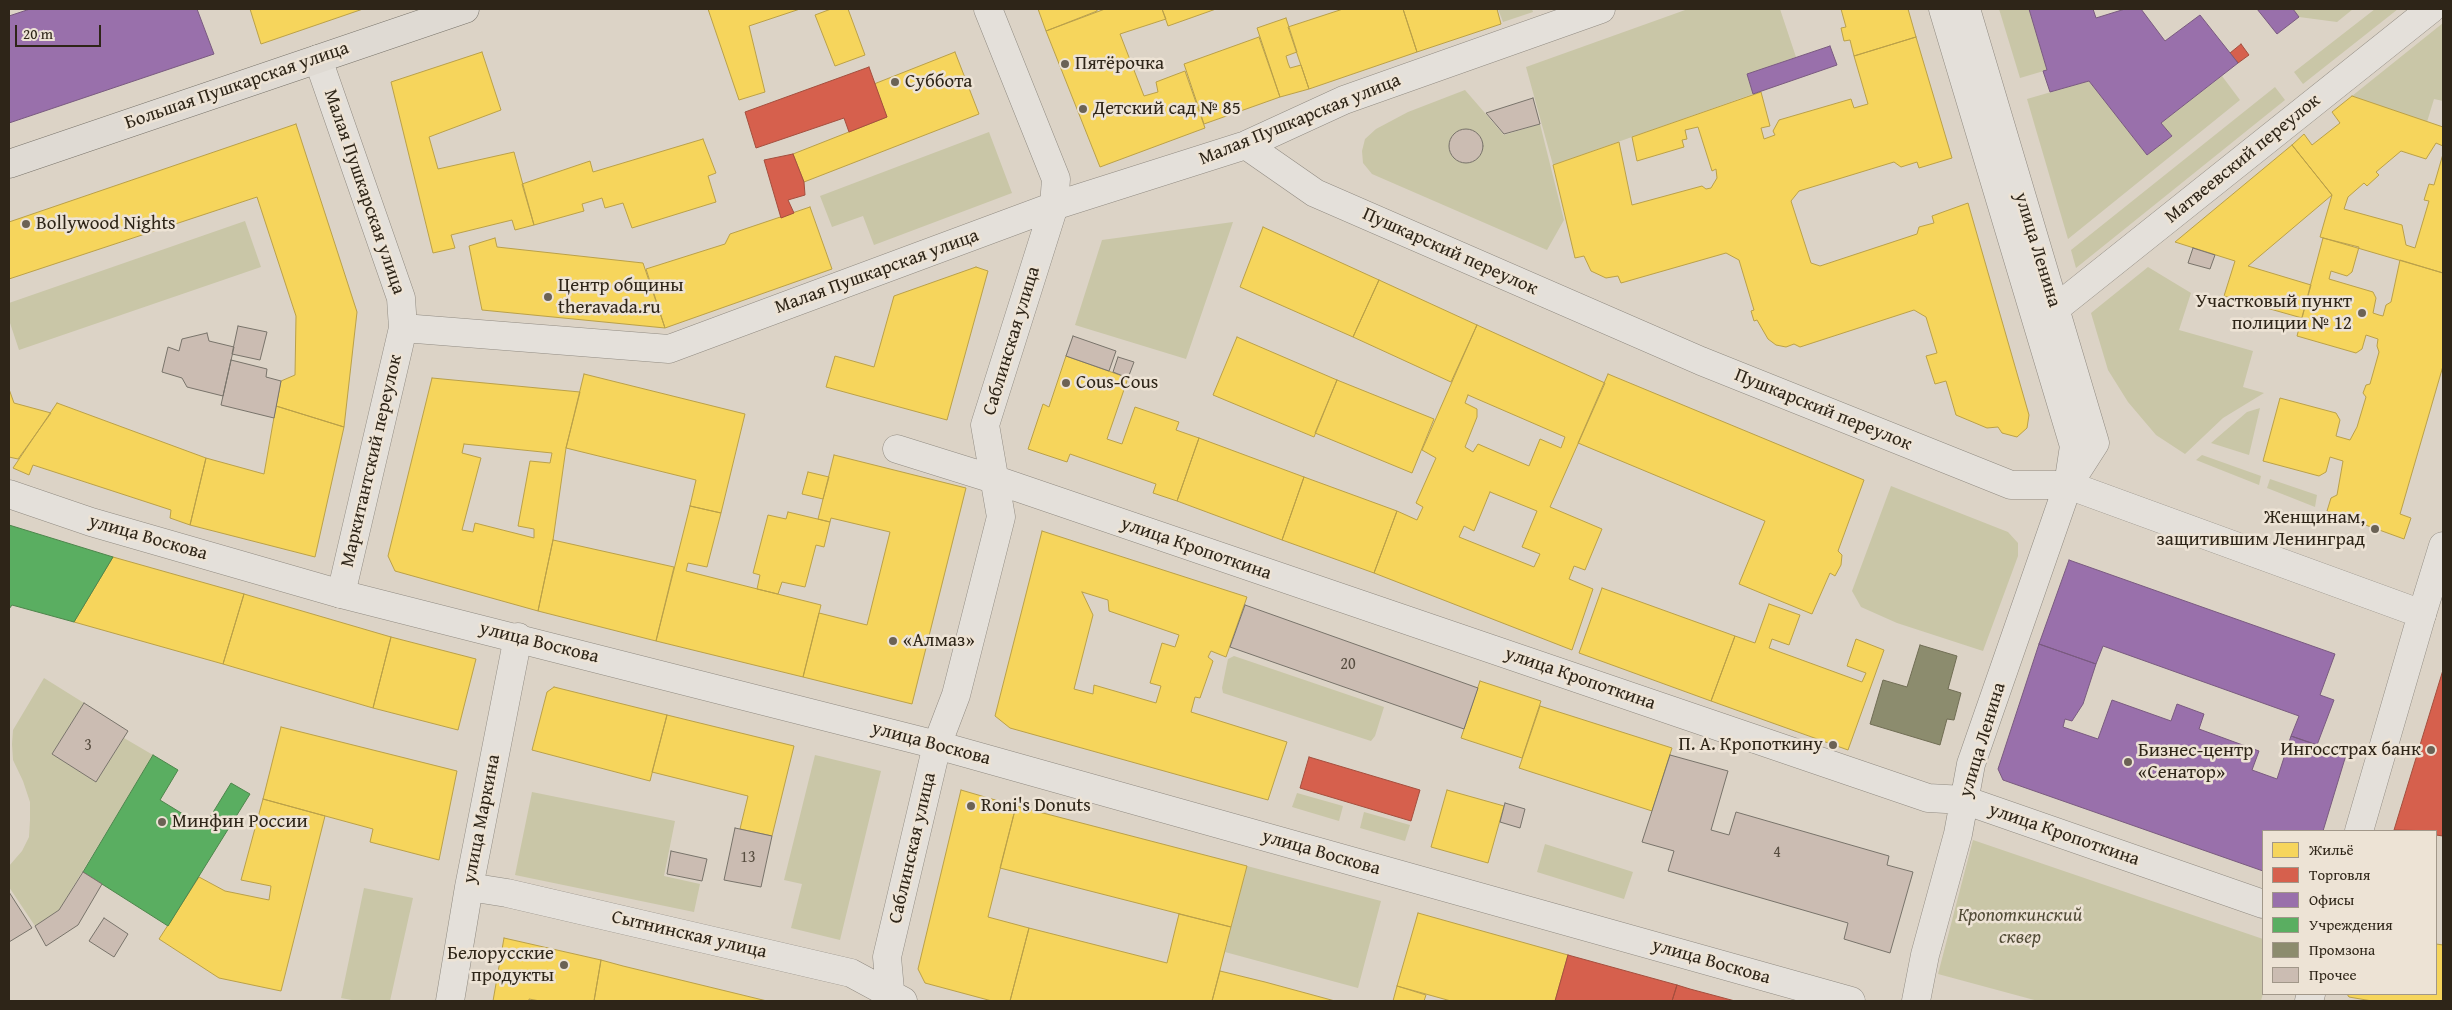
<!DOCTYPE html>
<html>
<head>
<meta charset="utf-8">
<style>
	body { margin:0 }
	#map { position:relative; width:2452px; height:1010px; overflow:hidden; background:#dcd3c6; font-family:"Gentium Book Plus",serif }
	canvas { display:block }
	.frame { position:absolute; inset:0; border:10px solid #2e2518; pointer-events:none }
	.legend { position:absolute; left:2262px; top:830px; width:175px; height:165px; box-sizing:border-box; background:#ede3d5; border:1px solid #a19789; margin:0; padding:6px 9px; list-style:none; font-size:15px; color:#2e2518 }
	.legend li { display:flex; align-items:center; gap:10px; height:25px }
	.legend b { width:25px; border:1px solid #a19789 }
	.scale { position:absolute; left:15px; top:25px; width:86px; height:22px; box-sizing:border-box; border:2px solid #2e2518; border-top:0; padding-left:6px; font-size:15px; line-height:18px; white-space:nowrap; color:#2e2518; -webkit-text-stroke:4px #ede3d5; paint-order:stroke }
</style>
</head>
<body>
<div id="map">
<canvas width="2452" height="1010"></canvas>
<div class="frame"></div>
<ul class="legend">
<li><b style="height:14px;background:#f6d55c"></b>Жильё</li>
<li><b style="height:14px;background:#d6604d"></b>Торговля</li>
<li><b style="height:14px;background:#9970ab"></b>Офисы</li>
<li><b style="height:14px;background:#5aae61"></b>Учреждения</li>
<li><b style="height:14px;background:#8c8c6e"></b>Промзона</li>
<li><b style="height:14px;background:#cbbcb2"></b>Прочее</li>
</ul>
<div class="scale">20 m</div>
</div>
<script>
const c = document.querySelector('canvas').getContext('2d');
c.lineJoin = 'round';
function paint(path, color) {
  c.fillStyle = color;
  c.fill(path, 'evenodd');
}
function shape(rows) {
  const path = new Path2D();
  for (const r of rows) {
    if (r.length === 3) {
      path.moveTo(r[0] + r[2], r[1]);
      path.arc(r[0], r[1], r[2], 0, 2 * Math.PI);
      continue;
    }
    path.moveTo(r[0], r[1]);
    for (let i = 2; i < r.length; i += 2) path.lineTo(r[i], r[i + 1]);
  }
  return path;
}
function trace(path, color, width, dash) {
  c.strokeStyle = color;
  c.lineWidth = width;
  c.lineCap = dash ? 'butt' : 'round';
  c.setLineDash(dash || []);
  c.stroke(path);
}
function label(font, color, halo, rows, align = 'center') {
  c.font = font + ' "Gentium Book Plus",serif';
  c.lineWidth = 5;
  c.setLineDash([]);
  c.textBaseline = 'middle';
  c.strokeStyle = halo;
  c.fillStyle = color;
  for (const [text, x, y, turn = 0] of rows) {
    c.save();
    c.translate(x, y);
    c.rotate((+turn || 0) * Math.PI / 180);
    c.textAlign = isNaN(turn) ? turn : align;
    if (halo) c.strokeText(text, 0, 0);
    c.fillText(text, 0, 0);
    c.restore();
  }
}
paint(shape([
	[1498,9,1532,9,1533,12,1503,22],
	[1688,9,1780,9,1796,57,1747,74,1753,94,1553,165,1526,67],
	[1999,9,2029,9,2047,70,2020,78],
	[2293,9,2353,9,2337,22,2299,17],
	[2375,9,2398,9,2303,84,2294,72],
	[2443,23,2443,101,2434,99,2427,122,2352,96],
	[2222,76,2240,100,2068,239,2027,99,2089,81,2147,155,2172,136,2161,123],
	[2275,87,2285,100,2076,268,2071,250],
	[1465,90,1504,135,1540,124,1564,220,1547,250,1372,174,1363,163,1362,151,1365,139,1376,129,1408,112],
	[989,132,1012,193,874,245,863,216,832,227,820,196],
	[245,221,261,267,19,350,9,320,9,303],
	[1233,222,1186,359,1075,325,1102,240],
	[2148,267,2191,293,2179,330,2253,351,2243,387,2264,393,2223,418,2185,454,2156,435,2128,402,2108,370,2091,313],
	[2260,408,2249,455,2211,443,2247,412],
	[2202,455,2261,476,2259,485,2196,460],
	[2270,479,2317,495,2315,507,2267,488],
	[1891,486,2008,532,2018,543,2018,556,1983,651,1897,623,1861,607,1852,591],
	[1234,656,1384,707,1375,736,1371,741,1223,693,1222,688,1228,659],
	[44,678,84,703,52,754,96,782,124,738,153,755,59,910,35,926,9,887,9,866,22,851,29,837,30,820,30,802,23,781,13,760,12,744,13,730],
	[815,755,881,771,840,940,791,928,802,884,784,880],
	[532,792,675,821,664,876,700,884,694,912,515,875],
	[1297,793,1343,806,1339,821,1292,807],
	[1364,812,1410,825,1405,841,1360,828],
	[1973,840,2263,939,2263,993,2261,1001,2038,1001,1938,974],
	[1545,844,1633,872,1624,899,1537,872],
	[1247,866,1381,901,1358,988,1225,952],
	[364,888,413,898,390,1001,357,1001,341,998]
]), '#c9c6a7');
const homes = shape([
	[250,9,363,9,261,44,250,9],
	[708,9,800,9,749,26,765,92,739,100,708,9],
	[831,9,848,9,865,55,835,66,815,15,831,9],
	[1038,9,1097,9,1097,11,1046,31,1038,9],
	[1105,9,1162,9,1166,19,1120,34,1144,96,1158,92,1156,82,1185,71,1205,128,1100,167,1046,31,1105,9],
	[1162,9,1216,9,1168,26,1162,9],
	[1343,9,1403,9,1417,52,1309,89,1288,27,1343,9],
	[1403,9,1497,9,1501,24,1417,52,1403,9],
	[1841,9,1908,9,1916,37,1854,56,1850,40,1844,41,1841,28,1846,27,1841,9],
	[1286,18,1297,52,1286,56,1288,63,1290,68,1301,65,1309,89,1280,97,1257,28,1286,18],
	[1259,37,1280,97,1204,124,1184,64,1259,37],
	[1916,37,1952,158,1919,168,1917,162,1901,167,1894,162,1799,191,1791,201,1811,263,1820,266,1917,234,1919,227,1934,223,1932,216,1968,203,2029,415,2027,428,2017,437,2002,433,1998,427,1987,428,1956,415,1946,381,1935,384,1926,356,1937,353,1926,317,1914,310,1800,347,1794,344,1786,347,1776,345,1768,339,1757,320,1754,321,1751,311,1754,310,1739,260,1726,253,1621,283,1618,276,1606,278,1591,271,1584,256,1575,258,1553,165,1619,142,1632,205,1702,186,1706,189,1711,188,1717,178,1716,169,1712,171,1698,127,1685,130,1687,139,1682,140,1684,147,1637,161,1632,137,1761,92,1770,126,1761,128,1764,139,1775,135,1773,131,1779,120,1851,99,1854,108,1868,104,1854,56,1916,37],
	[482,52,501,110,429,137,438,169,514,152,534,225,515,230,512,220,451,235,455,248,433,253,391,82,482,52],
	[955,52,979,114,804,182,793,154,887,117,874,84,955,52],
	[2352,96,2443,127,2443,146,2436,143,2426,159,2401,151,2376,172,2379,175,2367,186,2364,183,2348,197,2344,209,2402,225,2406,245,2415,248,2429,201,2424,200,2429,184,2434,185,2443,154,2443,273,2320,237,2332,195,2292,145,2304,134,2312,145,2340,123,2332,112,2352,96],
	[296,124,357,312,344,427,276,406,281,381,295,375,296,316,257,197,9,279,9,222,296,124],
	[703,139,716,173,708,176,716,202,632,228,623,203,605,208,602,198,582,204,584,211,534,225,522,184,590,161,593,172,703,139],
	[2292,145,2332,195,2248,266,2311,285,2302,318,2224,296,2235,261,2175,242,2292,145],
	[810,207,832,269,665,328,646,269,725,244,730,234,810,207],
	[1263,227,1379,280,1353,337,1240,287,1263,227],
	[495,238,497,247,643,263,665,328,482,310,469,246,495,238],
	[2323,238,2359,247,2352,272,2347,276,2331,271,2329,279,2373,292,2376,298,2373,313,2379,315,2383,316,2386,305,2391,302,2400,260,2443,273,2443,366,2400,514,2411,518,2404,539,2327,511,2331,498,2337,495,2343,461,2330,457,2326,472,2319,476,2263,461,2280,398,2336,413,2340,420,2336,436,2350,440,2357,427,2366,397,2363,393,2366,385,2370,384,2379,352,2377,346,2378,339,2366,335,2362,349,2356,353,2297,336,2323,238],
	[976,267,988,271,947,420,826,387,835,356,874,367,894,296,976,267],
	[1379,280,1477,325,1451,382,1353,337,1379,280],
	[1477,325,1605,383,1550,507,1602,529,1585,570,1574,566,1569,579,1593,589,1572,650,1374,573,1397,511,1417,520,1423,507,1416,503,1436,458,1422,450,1477,325],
	[1468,395,1565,437,1561,448,1540,439,1529,466,1478,444,1473,452,1465,447,1477,417,1477,409,1465,403,1468,395],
	[1490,492,1537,511,1522,547,1540,554,1534,567,1459,537,1464,526,1474,531,1490,492],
	[1237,337,1337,380,1314,437,1213,395,1237,337],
	[1066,356,1128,378,1107,439,1122,444,1135,407,1179,422,1176,430,1199,438,1177,501,1153,493,1156,484,1070,454,1067,462,1028,449,1043,404,1049,407,1066,356],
	[584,374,745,414,721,513,690,506,696,480,566,448,584,374],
	[1608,374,1864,480,1838,551,1842,555,1841,565,1835,576,1830,573,1812,614,1739,584,1765,521,1578,443,1608,374],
	[432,378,580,392,566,448,553,540,538,611,395,571,388,556,432,378],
	[464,444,552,453,550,463,530,461,518,526,534,529,534,538,475,523,473,532,462,530,481,458,462,453,464,444],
	[1337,380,1434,419,1412,473,1315,433,1337,380],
	[9,389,14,403,51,413,18,459,9,457,9,389],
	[57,403,206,458,190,525,170,518,171,510,33,465,29,475,13,468,57,403],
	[276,406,344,427,315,557,190,525,206,458,264,474,276,406],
	[1199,438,1304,477,1282,540,1177,501,1199,438],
	[834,455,966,488,912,704,803,677,819,613,867,625,890,532,831,518,830,522,818,519,834,455],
	[808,472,829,477,823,499,802,494,808,472],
	[1304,477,1397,511,1374,573,1282,540,1304,477],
	[690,506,721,513,707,567,688,563,686,571,821,605,803,677,656,641,690,506],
	[788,512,830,522,824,547,816,545,805,587,782,582,778,594,757,589,760,575,753,573,768,515,786,519,788,512],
	[1042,531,1247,597,1226,657,1211,651,1208,657,1213,661,1200,698,1195,697,1191,712,1287,742,1268,800,1010,728,995,716,1042,531],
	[1082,592,1108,600,1109,611,1179,635,1175,647,1162,643,1150,683,1161,686,1156,703,1094,685,1093,694,1074,689,1093,615,1082,592],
	[553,540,674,567,656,641,538,611,553,540],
	[113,557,244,594,223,664,74,622,113,557],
	[1602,588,1735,636,1711,701,1579,653,1602,588],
	[244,594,391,637,373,708,223,664,244,594],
	[1769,604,1800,615,1789,645,1772,639,1769,648,1862,682,1866,673,1847,666,1856,639,1884,650,1848,750,1711,701,1735,636,1755,643,1769,604],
	[391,637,476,659,458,730,373,708,391,637],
	[1480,681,1541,701,1522,758,1461,738,1480,681],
	[554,687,667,715,650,781,532,750,547,692,554,687],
	[1540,706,1672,748,1652,811,1519,768,1540,706],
	[667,715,794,746,772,836,740,829,748,796,652,772,667,715],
	[281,727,457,771,439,860,370,842,373,829,263,799,281,727],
	[961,790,1016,806,988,917,1029,928,1010,1001,992,1001,925,983,918,969,961,790],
	[1447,790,1504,806,1488,863,1431,847,1447,790],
	[263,799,325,816,281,991,219,978,159,939,199,877,225,891,269,900,271,886,241,880,263,799],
	[1016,806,1247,866,1231,927,1000,868,1016,806],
	[1418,913,1568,955,1555,1001,1451,1001,1397,986,1418,913],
	[1179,914,1231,927,1212,1001,1010,1001,1029,928,1167,963,1179,914],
	[504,938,601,960,594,1001,540,1001,529,999,529,1001,493,1001,504,938],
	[2436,944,2443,945,2443,1001,2372,1001,2349,997,2347,994,2436,994,2436,944],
	[601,960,623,966,767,1001,594,1001,601,960],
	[1220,971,1265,982,1335,1001,1212,1001,1220,971],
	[1397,986,1426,995,1424,1001,1393,1001,1397,986]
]);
paint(homes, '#f6d55c');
trace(homes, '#baa048', 1);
const shops = shape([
	[2241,44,2249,55,2238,63,2230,53,2241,44],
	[869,67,887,117,849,132,844,118,756,148,745,112,869,67],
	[793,154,804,182,805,195,788,200,794,213,781,218,764,160,793,154],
	[2443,670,2443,836,2436,835,2436,831,2394,830,2443,670],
	[1309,757,1420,790,1411,821,1300,788,1309,757],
	[1568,955,1677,985,1672,1001,1555,1001,1568,955],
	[1677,985,1690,989,1735,1001,1672,1001,1677,985]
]);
paint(shops, '#d6604d');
trace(shops, '#a44e3d', 1);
const offices = shape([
	[30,9,197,9,214,54,9,123,9,16,30,9],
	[2029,9,2093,9,2096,18,2125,9,2141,9,2165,41,2200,15,2238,63,2161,123,2172,136,2147,155,2089,81,2050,92,2043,71,2047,70,2029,9],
	[2257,9,2293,9,2299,17,2277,34,2257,9],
	[1830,46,1837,65,1753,94,1747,74,1830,46],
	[2069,560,2335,654,2320,695,2334,700,2317,745,2291,736,2299,716,2103,646,2096,664,2039,644,2069,560],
	[2039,644,2096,664,2083,704,2072,721,2065,719,2063,727,2098,739,2112,700,2171,721,2177,704,2204,714,2199,729,2259,751,2252,770,2277,779,2291,736,2346,755,2323,831,2263,831,2263,871,2003,780,1998,769,2039,644]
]);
paint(offices, '#9970ab');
trace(offices, '#795a7f', 1);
const public = shape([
	[9,525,113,557,74,622,12,605,9,609,9,525],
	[153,755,178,770,160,800,204,827,231,783,250,794,168,926,83,872,153,755]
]);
paint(public, '#5aae61');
trace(public, '#4d854b', 1);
const industry = shape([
	[1920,645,1957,656,1948,689,1961,693,1954,720,1947,719,1940,745,1870,724,1883,680,1907,687,1920,645]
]);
paint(industry, '#8c8c6e');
trace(industry, '#706d54', 1);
const building = shape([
	[1533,98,1540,124,1504,134,1486,113,1533,98],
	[1466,146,17],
	[2193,248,2215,255,2210,269,2188,263,2193,248],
	[238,326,267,332,260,360,232,354,238,326],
	[207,333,209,341,234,347,223,396,187,387,182,378,162,372,168,347,179,351,182,339,207,333],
	[1073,336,1116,351,1109,371,1066,356,1073,336],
	[1118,357,1134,362,1128,378,1113,372,1118,357],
	[231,360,267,369,266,377,281,381,274,418,221,405,231,360],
	[1245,605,1478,688,1464,729,1230,647,1245,605],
	[84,703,128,731,96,782,52,754,84,703],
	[1670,755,1728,771,1711,830,1729,835,1736,812,1889,856,1887,865,1913,872,1890,953,1844,939,1848,923,1668,871,1674,851,1642,842,1670,755],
	[1505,803,1525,809,1520,828,1500,822,1505,803],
	[735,828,772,836,761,887,724,880,735,828],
	[671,851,707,859,702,881,667,874,671,851],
	[83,872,102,884,78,925,46,946,35,926,59,910,83,872],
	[9,892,32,928,9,942,9,892],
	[104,918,128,934,114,957,89,941,104,918]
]);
paint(building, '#cbbcb2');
trace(building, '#78736a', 1);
const minor = shape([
	[318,59,401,298,403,328,341,594],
	[1246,145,1315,193,1701,361,2011,485,2068,485,1971,764,1958,834,1925,955,1916,1001],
	[2055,309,2431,9],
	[403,328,669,349,1054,206,1246,145,1344,100,1601,9],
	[897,449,993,479,1928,798,1964,800,2263,904],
	[2422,614,2443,546],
	[469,887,507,893,851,973,903,1001],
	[450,1001,469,887,518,637],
	[891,1001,887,957,937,745,956,695,1001,517,985,425,1054,206,1056,179,988,9]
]);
const tertiary = shape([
	[1943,9,2074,446,2069,479],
	[1966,9,2095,443,2068,485],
	[2068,485,2422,614,2359,831],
	[9,494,91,522,341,594,937,745,1851,1001],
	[2309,1001,2311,994]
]);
const primary = shape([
	[9,164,465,9]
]);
trace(minor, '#918b82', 29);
trace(tertiary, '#918b82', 29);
trace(primary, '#78736a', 29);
trace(minor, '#e4e0da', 28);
trace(tertiary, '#e4e0da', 28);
trace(primary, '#dfdad3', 28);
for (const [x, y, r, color] of [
	[1065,64,5,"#6b6255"],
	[895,82,5,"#6b6255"],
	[1083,109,5,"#6b6255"],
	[26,224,5,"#6b6255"],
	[548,297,5,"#6b6255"],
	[2362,313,5,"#6b6255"],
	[1066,383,5,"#6b6255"],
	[2375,529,5,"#6b6255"],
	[893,641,5,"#6b6255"],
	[1833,745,5,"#6b6255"],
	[2431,750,5,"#6b6255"],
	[2128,762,5,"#6b6255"],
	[971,806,5,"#6b6255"],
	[162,822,5,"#6b6255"],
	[564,965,5,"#6b6255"]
]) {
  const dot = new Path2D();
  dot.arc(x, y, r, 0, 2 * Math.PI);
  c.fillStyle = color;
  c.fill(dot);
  trace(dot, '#ede3d5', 2);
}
label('16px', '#564c3f', null, [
	["20",1348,665],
	["3",88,746],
	["4",1777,853],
	["13",748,858]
]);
label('19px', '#2e2518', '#ede3d5', [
	["Пятёрочка",1075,64],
	["Суббота",905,82],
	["Детский сад № 85",1093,109],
	["Bollywood Nights",36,224],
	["Центр общины",558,286],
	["theravada.ru",558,308],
	["Участковый пункт",2352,302,"right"],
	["полиции № 12",2352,324,"right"],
	["Cous-Cous",1076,383],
	["Женщинам,",2365,518,"right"],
	["защитившим Ленинград",2365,540,"right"],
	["«Алмаз»",903,641],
	["П. А. Кропоткину",1823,745,"right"],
	["Ингосстрах банк",2421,750,"right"],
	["Бизнес-центр",2138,751],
	["«Сенатор»",2138,773],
	["Roni's Donuts",981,806],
	["Минфин России",172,822],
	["Белорусские",554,954,"right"],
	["продукты",554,976,"right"]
], 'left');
label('19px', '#2e2518', '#ede3d5', [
	["Большая Пушкарская улица",237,86,-19],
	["Малая Пушкарская улица",1300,120,-22],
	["Матвеевский переулок",2243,159,-39],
	["Малая Пушкарская улица",364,192,71],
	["улица Ленина",2037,250,73],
	["Пушкарский переулок",1450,252,24],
	["Малая Пушкарская улица",877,272,-20],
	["Саблинская улица",1012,341,-73],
	["Пушкарский переулок",1823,410,22],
	["Маркитантский переулок",372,461,-77],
	["улица Воскова",148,538,16],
	["улица Кропоткина",1196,549,19],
	["улица Воскова",539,643,14],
	["улица Кропоткина",1580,679,19],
	["улица Ленина",1983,740,-73],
	["улица Воскова",931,744,15],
	["улица Маркина",482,819,-79],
	["улица Кропоткина",2064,835,19],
	["Саблинская улица",913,848,-77],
	["улица Воскова",1321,853,16],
	["Сытнинская улица",689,935,13],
	["улица Воскова",1711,962,16]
]);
label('italic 19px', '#514b36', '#ede3d5', [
	["Кропоткинский",2020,916],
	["сквер",2020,938]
]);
</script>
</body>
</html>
